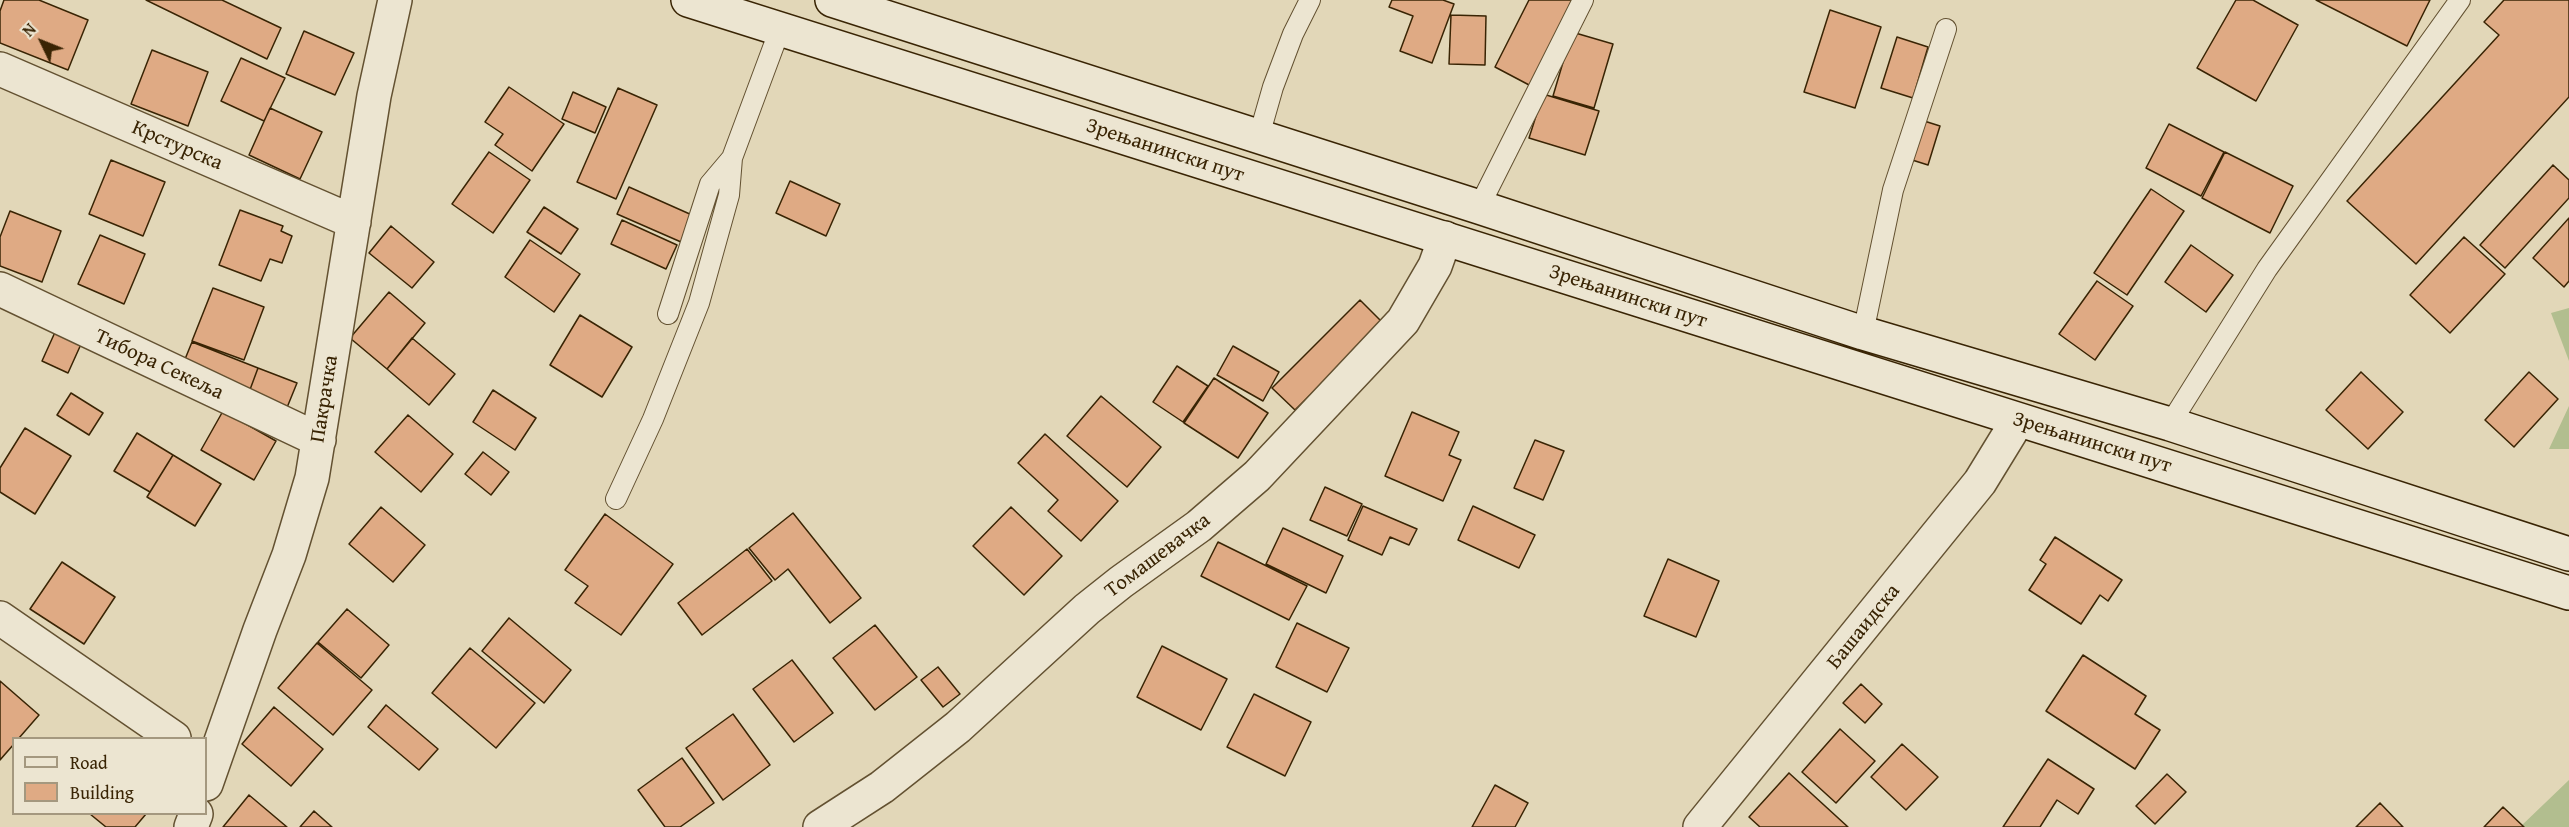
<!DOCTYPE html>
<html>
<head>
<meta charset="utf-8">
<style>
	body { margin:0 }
	#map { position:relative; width:2569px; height:827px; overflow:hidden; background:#e2d7b8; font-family:"Gentium Book Plus",serif }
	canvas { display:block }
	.legend { position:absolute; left:12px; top:737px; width:195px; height:78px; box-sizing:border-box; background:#ece5d1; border:2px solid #a4987f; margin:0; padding:8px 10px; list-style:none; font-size:18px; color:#392404 }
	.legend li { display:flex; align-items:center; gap:12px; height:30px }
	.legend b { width:30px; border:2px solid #a4987f }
	.north { position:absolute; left:12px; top:12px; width:60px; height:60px; -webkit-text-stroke:4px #ece5d1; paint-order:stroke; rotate:313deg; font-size:16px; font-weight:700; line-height:24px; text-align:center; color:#392404 }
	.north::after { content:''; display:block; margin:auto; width:21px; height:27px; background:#392404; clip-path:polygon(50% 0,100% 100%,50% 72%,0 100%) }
</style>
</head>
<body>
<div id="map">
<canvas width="2569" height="827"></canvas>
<ul class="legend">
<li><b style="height:8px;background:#ece5d1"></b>Road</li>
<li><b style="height:16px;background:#dfaa84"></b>Building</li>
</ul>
<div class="north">N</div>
</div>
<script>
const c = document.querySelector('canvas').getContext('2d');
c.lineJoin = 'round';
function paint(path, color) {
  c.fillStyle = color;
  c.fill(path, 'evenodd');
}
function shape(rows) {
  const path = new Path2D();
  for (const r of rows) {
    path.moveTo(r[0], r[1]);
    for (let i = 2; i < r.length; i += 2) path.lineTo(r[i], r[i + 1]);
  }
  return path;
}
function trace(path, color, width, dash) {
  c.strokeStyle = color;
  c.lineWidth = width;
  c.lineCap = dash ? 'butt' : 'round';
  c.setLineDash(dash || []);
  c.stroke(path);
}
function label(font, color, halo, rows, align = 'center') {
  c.font = font + ' "Gentium Book Plus",serif';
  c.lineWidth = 5;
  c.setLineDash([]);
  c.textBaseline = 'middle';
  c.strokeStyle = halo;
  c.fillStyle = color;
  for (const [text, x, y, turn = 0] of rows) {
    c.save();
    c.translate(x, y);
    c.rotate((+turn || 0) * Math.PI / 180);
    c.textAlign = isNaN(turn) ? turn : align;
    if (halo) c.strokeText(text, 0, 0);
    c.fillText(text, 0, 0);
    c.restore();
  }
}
paint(shape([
	[2569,308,2569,361,2551,313],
	[2569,406,2569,449,2549,449],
	[2569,780,2569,827,2520,827]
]), '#b2be8f');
const building = shape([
	[4,0,39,0,88,20,68,70,0,43,0,11,4,0],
	[146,0,222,0,281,28,267,59,146,0],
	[1392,0,1443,0,1454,4,1432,63,1400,51,1413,16,1389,7,1392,0],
	[1529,0,1575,0,1531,86,1495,67,1529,0],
	[2236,0,2253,0,2298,25,2256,101,2197,68,2236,0],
	[2316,0,2430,0,2407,46,2316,0],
	[2504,0,2569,0,2569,97,2416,264,2347,201,2499,35,2484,22,2504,0],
	[1830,10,1881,27,1855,108,1804,92,1830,10],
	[1451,15,1486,16,1485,65,1449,64,1451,15],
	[304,31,354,53,335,95,286,74,304,31],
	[1572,32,1613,44,1594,108,1553,96,1572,32],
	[1897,37,1928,47,1913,98,1881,88,1897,37],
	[152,50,208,72,188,126,131,104,152,50],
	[241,58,285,78,264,121,221,101,241,58],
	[509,87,564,124,532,171,495,145,503,134,485,122,509,87],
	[618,88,657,105,616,199,577,182,618,88],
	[573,92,606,107,595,133,562,119,573,92],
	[1543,94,1599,111,1585,155,1529,138,1543,94],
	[270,108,322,132,300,179,249,155,270,108],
	[1921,120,1940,126,1928,165,1909,159,1921,120],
	[2169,124,2224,152,2201,196,2146,168,2169,124],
	[489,152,530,180,493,233,452,204,489,152],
	[2225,152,2293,186,2270,233,2202,198,2225,152],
	[111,160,165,182,143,236,89,214,111,160],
	[2553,165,2569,180,2569,198,2505,268,2480,245,2553,165],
	[790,181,840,204,826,236,776,213,790,181],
	[629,187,692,215,681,242,617,214,629,187],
	[2151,189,2184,211,2127,295,2094,273,2151,189],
	[544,207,578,229,561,254,527,232,544,207],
	[240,210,283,226,281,231,292,236,282,263,270,259,261,281,219,265,240,210],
	[10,211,61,231,42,282,0,266,0,237,10,211],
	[2569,218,2569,281,2564,287,2533,258,2569,218],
	[622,220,677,245,666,269,611,244,622,220],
	[391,226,434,262,412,288,369,253,391,226],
	[100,235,145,254,124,304,78,284,100,235],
	[2464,237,2505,274,2450,333,2410,295,2464,237],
	[530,240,580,274,554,312,505,277,530,240],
	[2191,245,2233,275,2206,312,2165,282,2191,245],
	[2097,281,2133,306,2095,360,2059,334,2097,281],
	[213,288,264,307,244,360,192,341,213,288],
	[389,292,425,323,387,369,350,338,389,292],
	[1360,300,1383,323,1295,410,1272,388,1360,300],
	[580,315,632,347,602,397,550,365,580,315],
	[56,330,82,342,68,373,42,361,56,330],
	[412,338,455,374,429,405,387,369,412,338],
	[192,342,258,368,248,395,181,369,192,342],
	[1233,346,1279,372,1263,401,1217,375,1233,346],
	[1177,366,1208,386,1183,422,1153,402,1177,366],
	[258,368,297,383,286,410,248,395,258,368],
	[2361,372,2403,412,2368,449,2326,410,2361,372],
	[2529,372,2558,399,2514,447,2485,420,2529,372],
	[1214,378,1268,413,1238,458,1184,423,1214,378],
	[493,390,536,418,515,450,473,422,493,390],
	[71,393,103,413,89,435,57,415,71,393],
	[1101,396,1161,447,1127,487,1067,436,1101,396],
	[223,411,276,441,254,480,201,450,223,411],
	[1412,412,1459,432,1449,455,1461,460,1443,501,1385,476,1412,412],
	[408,415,453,454,421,492,375,452,408,415],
	[25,428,71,456,35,514,0,492,0,468,25,428],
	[137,433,173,455,150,492,114,471,137,433],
	[1045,434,1118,501,1081,541,1048,511,1058,500,1018,463,1045,434],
	[1535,440,1564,451,1543,500,1514,488,1535,440],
	[483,452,509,472,491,495,465,474,483,452],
	[173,455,221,484,195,526,147,497,173,455],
	[1325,487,1362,504,1347,536,1310,520,1325,487],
	[1363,506,1417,529,1409,545,1390,537,1382,555,1348,540,1363,506],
	[1473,506,1535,535,1519,568,1458,540,1473,506],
	[381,507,425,545,393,582,349,544,381,507],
	[1011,507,1062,556,1024,595,973,546,1011,507],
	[793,513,861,598,830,623,788,569,775,580,749,548,793,513],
	[605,514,673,564,621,635,575,603,588,586,565,570,605,514],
	[1283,528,1343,556,1326,593,1266,564,1283,528],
	[2055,537,2122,580,2108,601,2100,595,2081,624,2029,590,2046,564,2040,560,2055,537],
	[1218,542,1307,586,1289,620,1201,576,1218,542],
	[747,549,772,581,702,635,678,603,747,549],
	[1668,559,1719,581,1696,637,1644,616,1668,559],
	[62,562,115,597,84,644,30,609,62,562],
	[347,609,389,645,361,678,318,642,347,609],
	[509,618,571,670,544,703,482,651,509,618],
	[1297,623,1349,648,1327,692,1276,667,1297,623],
	[875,625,917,677,875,710,833,658,875,625],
	[317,643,372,690,333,735,278,688,317,643],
	[1162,646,1227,679,1201,730,1137,697,1162,646],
	[470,648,535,703,496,748,432,693,470,648],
	[2083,655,2146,696,2135,714,2160,730,2135,769,2046,711,2083,655],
	[792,660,833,713,794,742,753,689,792,660],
	[938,667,960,694,943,707,921,680,938,667],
	[0,681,39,715,19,738,14,738,14,744,0,760,0,681],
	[1861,684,1882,704,1865,723,1843,703,1861,684],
	[1254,694,1311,722,1285,776,1227,747,1254,694],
	[386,705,438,749,419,770,368,727,386,705],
	[274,707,323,749,291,786,242,744,274,707],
	[733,714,770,765,723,800,686,748,733,714],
	[1840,729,1875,761,1836,803,1802,772,1840,729],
	[1902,744,1938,777,1906,810,1871,777,1902,744],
	[682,758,714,803,680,827,665,827,638,790,682,758],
	[2048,759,2094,789,2078,814,2057,800,2040,827,2003,827,2048,759],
	[1789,773,1848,827,1760,827,1749,817,1789,773],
	[2167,774,2186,792,2155,824,2136,806,2167,774],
	[1495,785,1528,803,1515,827,1472,827,1495,785],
	[249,795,287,827,223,827,249,795],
	[2380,803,2403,827,2356,827,2380,803],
	[2503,807,2524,827,2484,827,2503,807],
	[314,811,332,827,300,827,314,811],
	[90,814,146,814,135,827,106,827,90,814]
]);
paint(building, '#dfaa84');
trace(building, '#392404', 1.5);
const lane = shape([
	[1259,136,1273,87,1293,34,1310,0],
	[1479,207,1583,0],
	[668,314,710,184,732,158],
	[1863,333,1893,190,1946,29],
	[2170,424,2267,269,2460,0],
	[616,499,653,419,699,303,729,195,732,158,780,29]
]);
const street = shape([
	[0,69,354,222],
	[0,289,319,440],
	[0,618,174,738],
	[206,784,260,630,289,555,312,478,374,96,395,0],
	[191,827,196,814],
	[820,827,882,787,958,727,1087,609,1121,582,1199,526,1257,476,1403,321,1435,266,1445,238],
	[1700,827,1980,482,2018,420]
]);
const secondary = shape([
	[688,0,2569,593],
	[832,0,1479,207,1863,333,2170,424,2569,554]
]);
trace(lane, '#635131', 22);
trace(street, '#635131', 36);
trace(secondary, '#392404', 36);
trace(lane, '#ece5d1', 20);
trace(street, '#ece5d1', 33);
trace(secondary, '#ece5d1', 33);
label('21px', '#392404', '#ece5d1', [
	["Крстурска",177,146,23],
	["Зрењанински пут",1165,151,18],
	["Зрењанински пут",1628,297,18],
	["Тибора Секеља",159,365,25],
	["Пакрачка",325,399,-81],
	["Зрењанински пут",2092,443,17],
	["Томашевачка",1158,556,-37],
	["Башаидска",1864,627,-51]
]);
</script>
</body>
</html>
